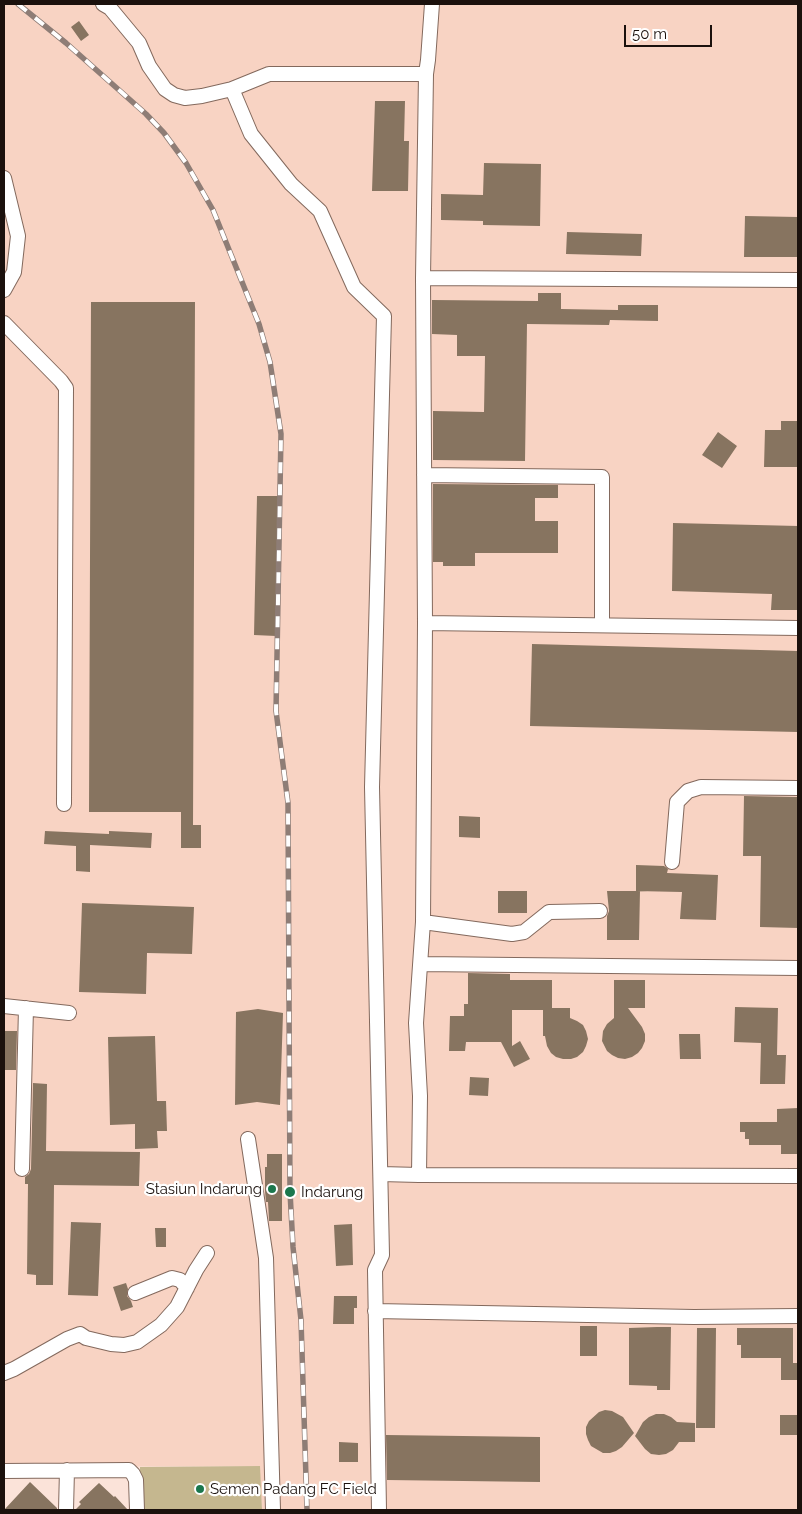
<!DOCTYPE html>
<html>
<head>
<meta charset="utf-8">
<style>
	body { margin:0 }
	#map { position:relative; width:802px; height:1514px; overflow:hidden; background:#fbe3d9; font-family:Raleway,sans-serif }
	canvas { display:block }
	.frame { position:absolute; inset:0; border:5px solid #1b110d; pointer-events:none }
	.scale { position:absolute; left:624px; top:25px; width:88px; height:22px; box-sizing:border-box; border:2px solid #1b110d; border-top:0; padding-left:6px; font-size:15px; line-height:18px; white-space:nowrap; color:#1b110d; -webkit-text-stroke:4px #fff; paint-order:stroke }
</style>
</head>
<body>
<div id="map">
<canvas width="802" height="1514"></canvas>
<div class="frame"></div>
<div class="scale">50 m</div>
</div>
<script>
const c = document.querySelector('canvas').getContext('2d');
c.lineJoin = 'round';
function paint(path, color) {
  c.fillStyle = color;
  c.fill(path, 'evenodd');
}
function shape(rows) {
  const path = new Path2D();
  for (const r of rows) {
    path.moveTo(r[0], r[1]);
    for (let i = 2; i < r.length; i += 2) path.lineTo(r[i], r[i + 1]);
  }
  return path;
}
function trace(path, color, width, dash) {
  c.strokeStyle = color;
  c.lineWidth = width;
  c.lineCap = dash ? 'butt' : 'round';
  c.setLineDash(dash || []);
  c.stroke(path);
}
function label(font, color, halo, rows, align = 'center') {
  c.font = font + ' Raleway,sans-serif';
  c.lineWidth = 4.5;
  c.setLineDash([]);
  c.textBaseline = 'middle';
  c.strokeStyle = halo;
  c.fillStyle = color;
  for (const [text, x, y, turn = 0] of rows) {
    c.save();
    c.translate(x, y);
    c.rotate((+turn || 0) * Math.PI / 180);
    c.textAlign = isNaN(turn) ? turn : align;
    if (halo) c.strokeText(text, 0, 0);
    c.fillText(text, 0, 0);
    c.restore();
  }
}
paint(shape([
	[4,4,798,4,798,1510,262,1510,259,1466,4,1467]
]), '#f8d3c3');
paint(shape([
	[260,1466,262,1510,140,1510,140,1467]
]), '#c5b78f');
paint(shape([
	[79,21,89,35,81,41,71,27],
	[375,101,405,101,404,141,409,141,408,191,372,191],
	[484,163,541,164,540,226,483,225,483,221,441,220,441,194,483,195],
	[745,216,798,217,798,257,744,257],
	[567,232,642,234,641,256,566,254],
	[538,293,561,293,561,309,618,310,618,305,658,305,658,321,610,320,609,325,527,324,525,461,433,460,433,411,484,412,485,356,457,356,457,335,432,334,432,300,538,301],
	[91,302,195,302,193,825,201,825,201,848,181,848,181,812,89,812],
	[781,421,798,421,798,467,764,467,765,430,781,430],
	[718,432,737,446,722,468,702,455],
	[433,484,558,485,558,498,535,498,535,521,558,521,558,553,475,553,475,566,443,566,443,562,433,562],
	[257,496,278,496,276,636,254,635],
	[673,523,798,526,798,610,771,610,772,594,672,591],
	[532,644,798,651,798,732,530,726],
	[744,796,798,797,798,928,760,927,761,856,743,856],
	[459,816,480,817,480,838,459,837],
	[45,831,109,834,109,831,152,833,151,848,90,845,90,872,76,871,76,846,44,844],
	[636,865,664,866,668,869,667,873,718,875,716,920,680,919,682,892,636,891],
	[498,891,527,891,527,913,498,913],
	[607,891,640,891,639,940,607,940,607,916,609,911],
	[82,903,194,907,192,954,147,953,146,994,79,992],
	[468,973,510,974,510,980,552,980,552,1008,570,1008,570,1018,577,1021,583,1025,586,1031,588,1039,586,1046,583,1052,577,1057,571,1059,563,1059,556,1057,551,1053,547,1046,545,1036,543,1036,543,1010,512,1010,512,1046,520,1041,530,1059,514,1067,501,1042,466,1042,465,1051,449,1051,450,1016,464,1016,464,1004,468,1004],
	[614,980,645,980,645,1008,628,1008,642,1027,645,1034,645,1041,642,1048,638,1053,632,1057,625,1059,618,1058,612,1055,607,1051,602,1041,603,1031,607,1024,614,1018],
	[735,1007,778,1008,777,1055,786,1055,785,1084,760,1084,761,1043,734,1042],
	[258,1009,283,1013,280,1105,257,1102,235,1105,236,1012],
	[4,1031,17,1031,16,1070,4,1070],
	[679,1034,700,1034,701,1059,680,1059],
	[155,1036,157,1101,166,1101,167,1131,157,1131,158,1148,135,1149,135,1124,110,1125,108,1037],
	[470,1077,489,1078,488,1096,469,1095],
	[33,1083,47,1084,46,1151,140,1152,139,1186,54,1185,53,1285,36,1285,36,1275,27,1274,28,1184,25,1184,25,1177,29,1174,31,1169],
	[798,1108,798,1154,781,1154,781,1145,749,1145,749,1139,745,1139,745,1132,740,1132,740,1122,777,1122,777,1109],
	[267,1154,282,1154,282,1221,269,1221,268,1202,266,1202,265,1191,265,1167,267,1167],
	[71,1222,101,1223,98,1296,68,1295],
	[352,1224,353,1265,336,1266,334,1225],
	[155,1228,166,1228,166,1247,156,1247],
	[126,1283,128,1289,127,1296,131,1301,133,1307,121,1311,113,1287],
	[334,1296,357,1296,357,1308,354,1308,354,1324,333,1324],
	[580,1326,597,1326,597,1356,580,1356],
	[657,1327,671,1327,670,1390,657,1390,657,1386,629,1385,629,1328],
	[697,1328,716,1328,715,1428,696,1428],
	[737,1328,793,1328,793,1363,798,1363,798,1380,781,1380,781,1358,741,1358,741,1345,737,1345],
	[605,1410,612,1411,623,1417,634,1433,622,1447,616,1451,610,1453,603,1453,591,1446,588,1440,586,1434,586,1427,589,1421,599,1412],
	[656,1414,664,1414,671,1417,677,1422,695,1423,695,1442,679,1442,673,1450,666,1454,659,1455,651,1454,645,1449,635,1436,643,1422,649,1417],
	[780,1415,798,1415,798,1435,780,1435],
	[386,1435,540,1437,540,1482,387,1480],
	[339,1442,358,1443,358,1462,339,1462],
	[30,1482,57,1508,57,1510,4,1510],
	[99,1483,114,1497,115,1496,128,1510,75,1510,81,1504,79,1502]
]), '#877460');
const minor = shape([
	[103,4,110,8,139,43,149,66,165,89,174,95,185,98,202,96,232,89,269,74,426,74],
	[232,89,251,134,291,184,320,211,354,287,384,316,372,787,382,1255,375,1270,379,1510],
	[4,178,18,236,14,272,4,290],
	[423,278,798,280],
	[4,323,61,381,66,388,64,804],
	[424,475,602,477,602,625],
	[425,623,798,628],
	[672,862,677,802,688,791,701,787,798,788],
	[423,922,512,934,524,932,549,912,600,911],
	[421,964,798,968],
	[4,1006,69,1013],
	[248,1139,266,1258,273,1510],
	[22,1169,26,1008],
	[381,1174,419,1175,798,1176],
	[419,1175,420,1096,416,1023,423,922,425,623,423,278,426,74,428,60,432,4],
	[135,1293,172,1278,180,1280,187,1288],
	[375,1311,694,1317,798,1316],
	[4,1373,14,1369,67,1339,80,1334,86,1338,111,1344,124,1345,137,1342,161,1325,177,1307,196,1270,207,1253],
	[4,1471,129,1470,133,1474,136,1480,137,1510],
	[66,1510,67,1470]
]);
trace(minor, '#83695d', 16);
trace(minor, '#fff', 14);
const rail = shape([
	[18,4,66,43,146,114,164,133,186,163,213,210,259,324,270,362,281,434,276,711,288,803,290,1192,293,1247,301,1320,307,1510]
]);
trace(rail, '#8e7d76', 5.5);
trace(rail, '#fff', 4, [11]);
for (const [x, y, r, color] of [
	[272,1189,5,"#1b774d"],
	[290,1192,6,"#1b774d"],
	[200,1489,5,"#1b774d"]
]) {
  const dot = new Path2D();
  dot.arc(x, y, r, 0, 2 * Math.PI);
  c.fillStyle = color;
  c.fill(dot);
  trace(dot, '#fff', 2);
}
label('15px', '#1b110d', '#fff', [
	["Stasiun Indarung",262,1189,"right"],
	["Indarung",301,1192],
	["Semen Padang FC Field",210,1489]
], 'left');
</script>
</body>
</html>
